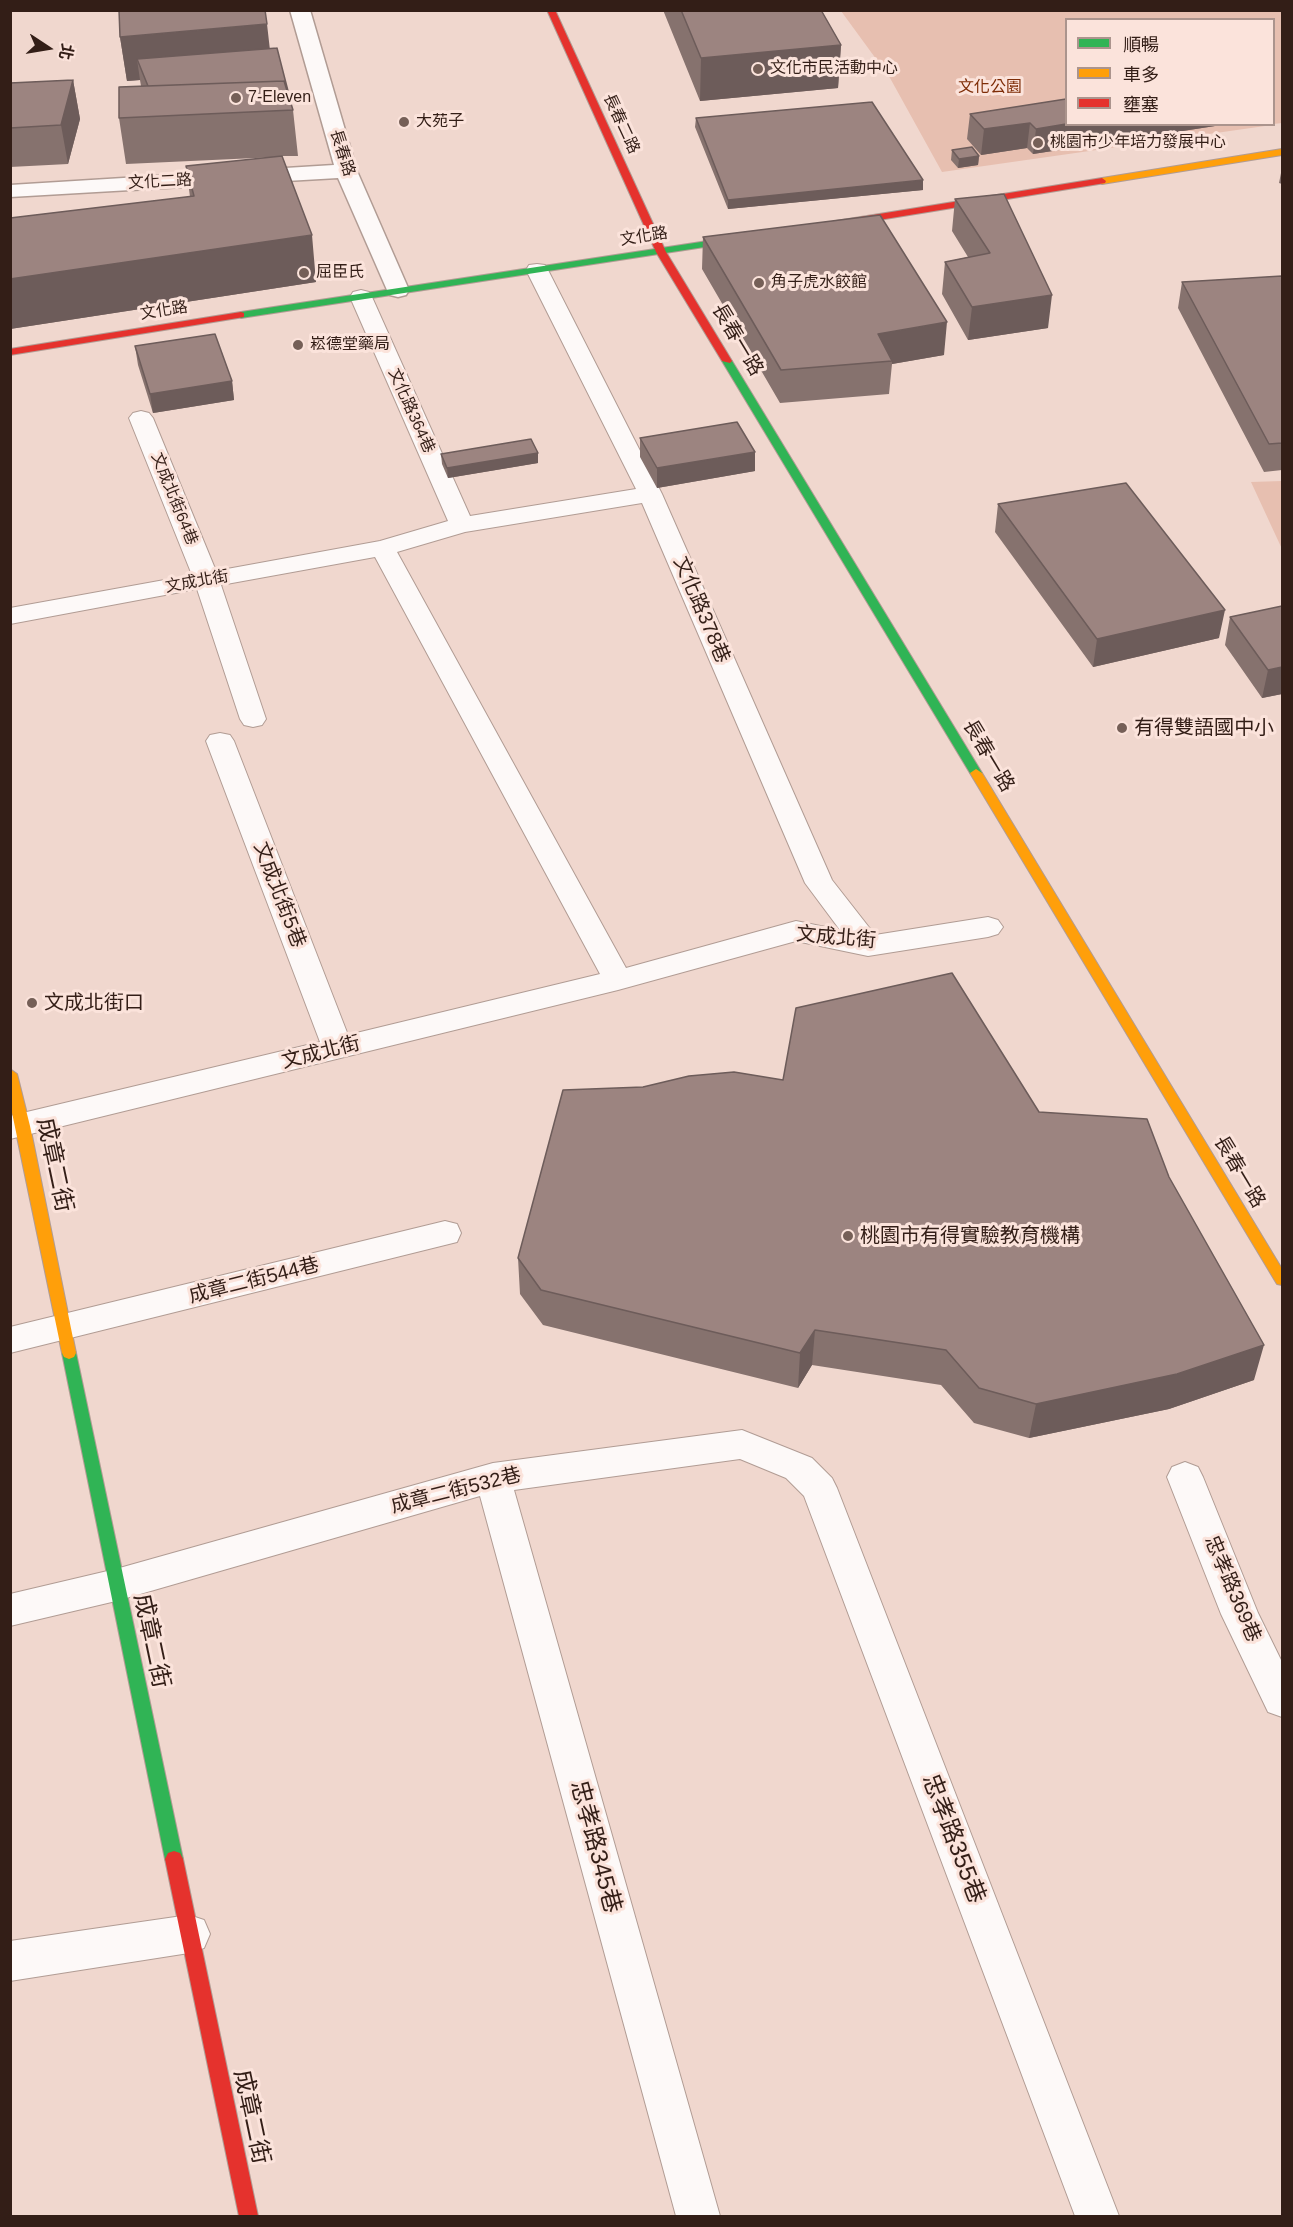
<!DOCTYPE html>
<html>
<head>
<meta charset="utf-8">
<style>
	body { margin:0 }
	#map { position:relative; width:1293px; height:2227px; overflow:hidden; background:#f0d7ce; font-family:Arial,"Noto Sans TC",sans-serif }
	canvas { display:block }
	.frame { position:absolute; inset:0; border:12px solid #331e17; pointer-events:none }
	.legend { position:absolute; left:1065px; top:18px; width:210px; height:108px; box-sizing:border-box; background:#fbe3db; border:2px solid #ab948d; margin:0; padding:8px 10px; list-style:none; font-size:18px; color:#331e17 }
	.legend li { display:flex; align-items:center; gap:12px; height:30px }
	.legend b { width:30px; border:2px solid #ab948d }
	.north { position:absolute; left:18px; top:18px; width:60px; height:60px; -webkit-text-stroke:4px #fbe3db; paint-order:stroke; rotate:102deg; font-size:16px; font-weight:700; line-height:24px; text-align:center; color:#331e17 }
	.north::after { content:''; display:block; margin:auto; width:21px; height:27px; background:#331e17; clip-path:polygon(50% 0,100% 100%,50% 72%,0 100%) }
</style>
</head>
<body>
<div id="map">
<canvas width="1293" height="2227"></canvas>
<div class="frame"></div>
<ul class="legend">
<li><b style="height:8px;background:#30b455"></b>順暢</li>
<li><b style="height:8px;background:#ff9f0a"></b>車多</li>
<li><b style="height:8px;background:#e5322d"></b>壅塞</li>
</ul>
<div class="north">北</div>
</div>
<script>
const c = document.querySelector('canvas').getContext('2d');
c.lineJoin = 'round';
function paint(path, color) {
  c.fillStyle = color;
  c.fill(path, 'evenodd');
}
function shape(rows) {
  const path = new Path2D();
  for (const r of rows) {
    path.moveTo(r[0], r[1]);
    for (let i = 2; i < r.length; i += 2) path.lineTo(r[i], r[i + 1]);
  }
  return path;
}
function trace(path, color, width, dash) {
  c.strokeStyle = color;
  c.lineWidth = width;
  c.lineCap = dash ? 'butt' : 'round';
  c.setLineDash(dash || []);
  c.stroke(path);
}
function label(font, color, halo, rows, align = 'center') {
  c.font = font + ' Arial,"Noto Sans TC",sans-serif';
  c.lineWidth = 6;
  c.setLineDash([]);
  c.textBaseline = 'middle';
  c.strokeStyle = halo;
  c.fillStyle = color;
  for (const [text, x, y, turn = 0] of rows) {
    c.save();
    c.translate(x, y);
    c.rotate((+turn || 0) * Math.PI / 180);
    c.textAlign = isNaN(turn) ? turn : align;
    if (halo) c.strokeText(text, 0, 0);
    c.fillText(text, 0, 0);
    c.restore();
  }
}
paint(shape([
	[841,11,1282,11,1282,123,1274,124,1274,20,1066,20,1066,124,1272,125,942,172,890,78],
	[1282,481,1282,549,1251,482]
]), '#e7bfb0');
const lane = shape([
	[537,264,545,265,548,270,662,494,832,880,875,935,988,917,998,920,1003,927,998,934,988,937,868,956,796,941,618,990,10,1139,10,1116,320,1042,206,741,210,735,220,733,230,735,234,741,348,1035,600,974,375,557,221,585,266,719,262,725,253,727,244,725,240,719,197,589,10,624,10,608,192,575,129,418,133,413,141,411,149,413,153,418,216,571,380,541,448,521,350,297,353,292,361,290,369,292,372,297,470,516,636,489,526,270,529,265,537,264],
	[642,503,805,883,840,930,796,921,626,968,397,552,465,532,642,503],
	[445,1221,457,1224,461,1233,457,1242,10,1353,10,1327,445,1221],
	[742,1430,812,1458,832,1478,837,1488,1119,2216,1075,2216,804,1496,786,1478,740,1459,514,1490,720,2216,676,2216,480,1496,116,1601,10,1626,10,1594,116,1569,493,1463,742,1430],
	[1185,1462,1198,1467,1203,1477,1258,1613,1282,1662,1282,1717,1268,1712,1221,1614,1167,1477,1172,1467,1185,1462],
	[189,1915,204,1920,210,1934,204,1948,189,1953,10,1981,10,1941,189,1915]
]);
const street = shape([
	[290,10,310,10,357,171,409,290,406,295,398,297,390,295,387,290,338,178,10,197,10,185,334,165,290,10]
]);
const fast = shape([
	[747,235,750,236,750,240,241,318,236,315,241,312,747,235],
	[727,358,732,361,982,773,980,776,976,777,970,773,722,361,727,358],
	[69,1347,74,1349,76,1353,183,1859,180,1865,174,1867,168,1865,165,1859,62,1353,64,1349,69,1347]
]);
const slow = shape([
	[1282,149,1282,155,1102,184,1098,181,1102,178,1282,149],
	[976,769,982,773,1282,1269,1282,1285,1277,1284,970,773,976,769],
	[10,1069,17,1074,30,1126,76,1353,74,1357,69,1359,64,1357,62,1353,10,1103,10,1069]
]);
const jam = shape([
	[547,10,555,10,666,252,732,361,730,363,722,361,656,252,547,10],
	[1102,178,1106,181,1105,183,836,227,832,224,836,221,1102,178],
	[241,312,244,313,244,317,10,355,10,349,241,312],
	[174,1851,180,1853,183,1859,258,2216,239,2216,165,1859,168,1853,174,1851]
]);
trace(lane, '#b19c94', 2);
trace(street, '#b19c94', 3);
trace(fast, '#b19c94', 2);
trace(slow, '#b19c94', 2);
trace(jam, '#b19c94', 2);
paint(lane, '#fdf9f8');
paint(street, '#fdf9f8');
paint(fast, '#30b455');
paint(slow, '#ff9f0a');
paint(jam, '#e5322d');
paint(shape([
	[663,10,821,10,841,45,838,88,700,101],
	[120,37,270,48,288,91,293,110,298,156,282,156,316,282,10,329,10,218,190,197,186,166,277,157,126,164,119,118,141,86,140,80,127,81],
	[73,80,80,119,68,164,10,167,10,83],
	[970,114,1066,124,1228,124,1033,154,1027,148,981,155,967,139],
	[696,118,923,190,728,209,695,127],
	[952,150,979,156,978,165,958,168,951,160],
	[1281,173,1282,173,1282,184,1279,183],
	[955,199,1048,328,968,340,942,294,945,262,968,257,952,231],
	[703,237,944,355,892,364,889,394,780,403,702,269],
	[1282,276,1282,470,1264,472,1178,308,1182,282],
	[135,346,232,381,234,400,153,413,138,365],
	[640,438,755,471,657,488,640,457],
	[538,453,538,463,448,478,442,464,441,454],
	[998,504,1219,638,1093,667,995,532],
	[1282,606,1282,694,1262,698,1225,645,1230,617],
	[783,1080,1039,1112,1169,1177,1254,1380,1169,1409,1029,1438,974,1423,941,1385,812,1365,798,1388,543,1325,520,1294,518,1258,643,1087]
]), '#86726e');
paint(shape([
	[267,24,272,68,137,59,140,80,127,81,120,37],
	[841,45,838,88,700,101,701,58],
	[73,80,80,119,68,164,61,125],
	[1030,123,1027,148,981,155,984,129],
	[1066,124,1228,124,1033,154,1036,129],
	[979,156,978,165,958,168,959,159],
	[923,180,923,190,728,209,728,200],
	[312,235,316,282,10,329,10,279],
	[1052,295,1048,328,968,340,972,307],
	[947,322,944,355,892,364,892,361,878,334],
	[232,381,234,400,153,413,150,394],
	[755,452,755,471,657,488,657,468],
	[538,453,538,463,448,478,447,468],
	[1225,610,1219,638,1093,667,1097,639],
	[1282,667,1282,694,1262,698,1268,670],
	[815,1330,812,1365,798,1388,800,1353],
	[1264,1345,1254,1380,1169,1409,1029,1438,1036,1404]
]), '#6d5c5a');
const building = shape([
	[119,10,265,10,267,24,120,37,119,10],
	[681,10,821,10,841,45,701,58,681,10],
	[277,48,288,91,284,81,148,86,137,59,277,48],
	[73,80,61,125,10,128,10,83,73,80],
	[284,81,293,110,119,118,119,87,284,81],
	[1066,99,1066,124,1036,129,1030,123,984,129,970,114,1066,99],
	[872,102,923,180,728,200,696,118,872,102],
	[972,147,979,156,959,159,952,150,972,147],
	[282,156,312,235,10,279,10,218,194,196,186,166,282,156],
	[1004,194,1052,295,972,307,945,262,990,253,955,199,1004,194],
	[880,215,947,322,878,334,892,361,781,370,703,237,880,215],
	[1282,276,1282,443,1269,444,1182,282,1282,276],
	[215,334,232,381,150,394,135,346,215,334],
	[737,422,755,452,657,468,640,438,737,422],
	[531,439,538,453,447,468,441,454,531,439],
	[1126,483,1225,610,1097,639,998,504,1126,483],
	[1282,606,1282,667,1268,670,1230,617,1282,606],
	[952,973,1039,1112,1147,1119,1169,1177,1264,1345,1177,1374,1036,1404,979,1388,946,1350,815,1330,800,1353,541,1290,518,1258,563,1090,643,1087,689,1076,734,1072,783,1080,796,1008,952,973]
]);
paint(building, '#9c8480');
trace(building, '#6d5c5a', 1.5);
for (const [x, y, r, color] of [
	[758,69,6,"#755f57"],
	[236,98,6,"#755f57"],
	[404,122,6,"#755f57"],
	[1038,143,6,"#755f57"],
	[304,273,6,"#755f57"],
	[759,283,6,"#755f57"],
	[298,345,6,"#755f57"],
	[1122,728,6,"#755f57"],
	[32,1003,6,"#755f57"],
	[848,1236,6,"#755f57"]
]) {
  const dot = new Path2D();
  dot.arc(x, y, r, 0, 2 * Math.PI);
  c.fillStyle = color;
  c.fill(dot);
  trace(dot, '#fbe3db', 2);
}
label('16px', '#331e17', '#fbe3db', [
	["文化市民活動中心",770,69],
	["7-Eleven",248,98],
	["大苑子",416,122],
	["桃園市少年培力發展中心",1050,143],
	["屈臣氏",316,273],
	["角子虎水餃館",771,283],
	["崧德堂藥局",310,345]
], 'left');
label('16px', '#7e2c06', '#fbe3db', [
	["文化公園",990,88]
]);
label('16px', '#331e17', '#fbe3db', [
	["長春二路",621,124,65],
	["長春路",342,153,72],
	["文化二路",160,182,-3],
	["文化路",644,237,-9],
	["文化路",164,311,-9],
	["文化路364巷",411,411,66],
	["文成北街64巷",174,499,68],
	["文成北街",197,582,-10]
]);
label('20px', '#331e17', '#fbe3db', [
	["長春一路",737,340,59],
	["文化路378巷",701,610,67],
	["長春一路",988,756,59],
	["文成北街5巷",279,895,69],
	["文成北街",836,938,5],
	["文成北街",321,1053,-14],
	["長春一路",1239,1172,59],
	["成章二街544巷",254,1281,-14],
	["成章二街532巷",456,1491,-14],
	["忠孝路369巷",1232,1589,67]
]);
label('20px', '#331e17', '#fbe3db', [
	["有得雙語國中小",1134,728],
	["文成北街口",44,1003],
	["桃園市有得實驗教育機構",860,1236]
], 'left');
label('24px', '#331e17', '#fbe3db', [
	["成章二街",54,1165,78],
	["成章二街",151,1641,78],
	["忠孝路355巷",953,1839,69],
	["忠孝路345巷",595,1847,75],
	["成章二街",251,2117,78]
]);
</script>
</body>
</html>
